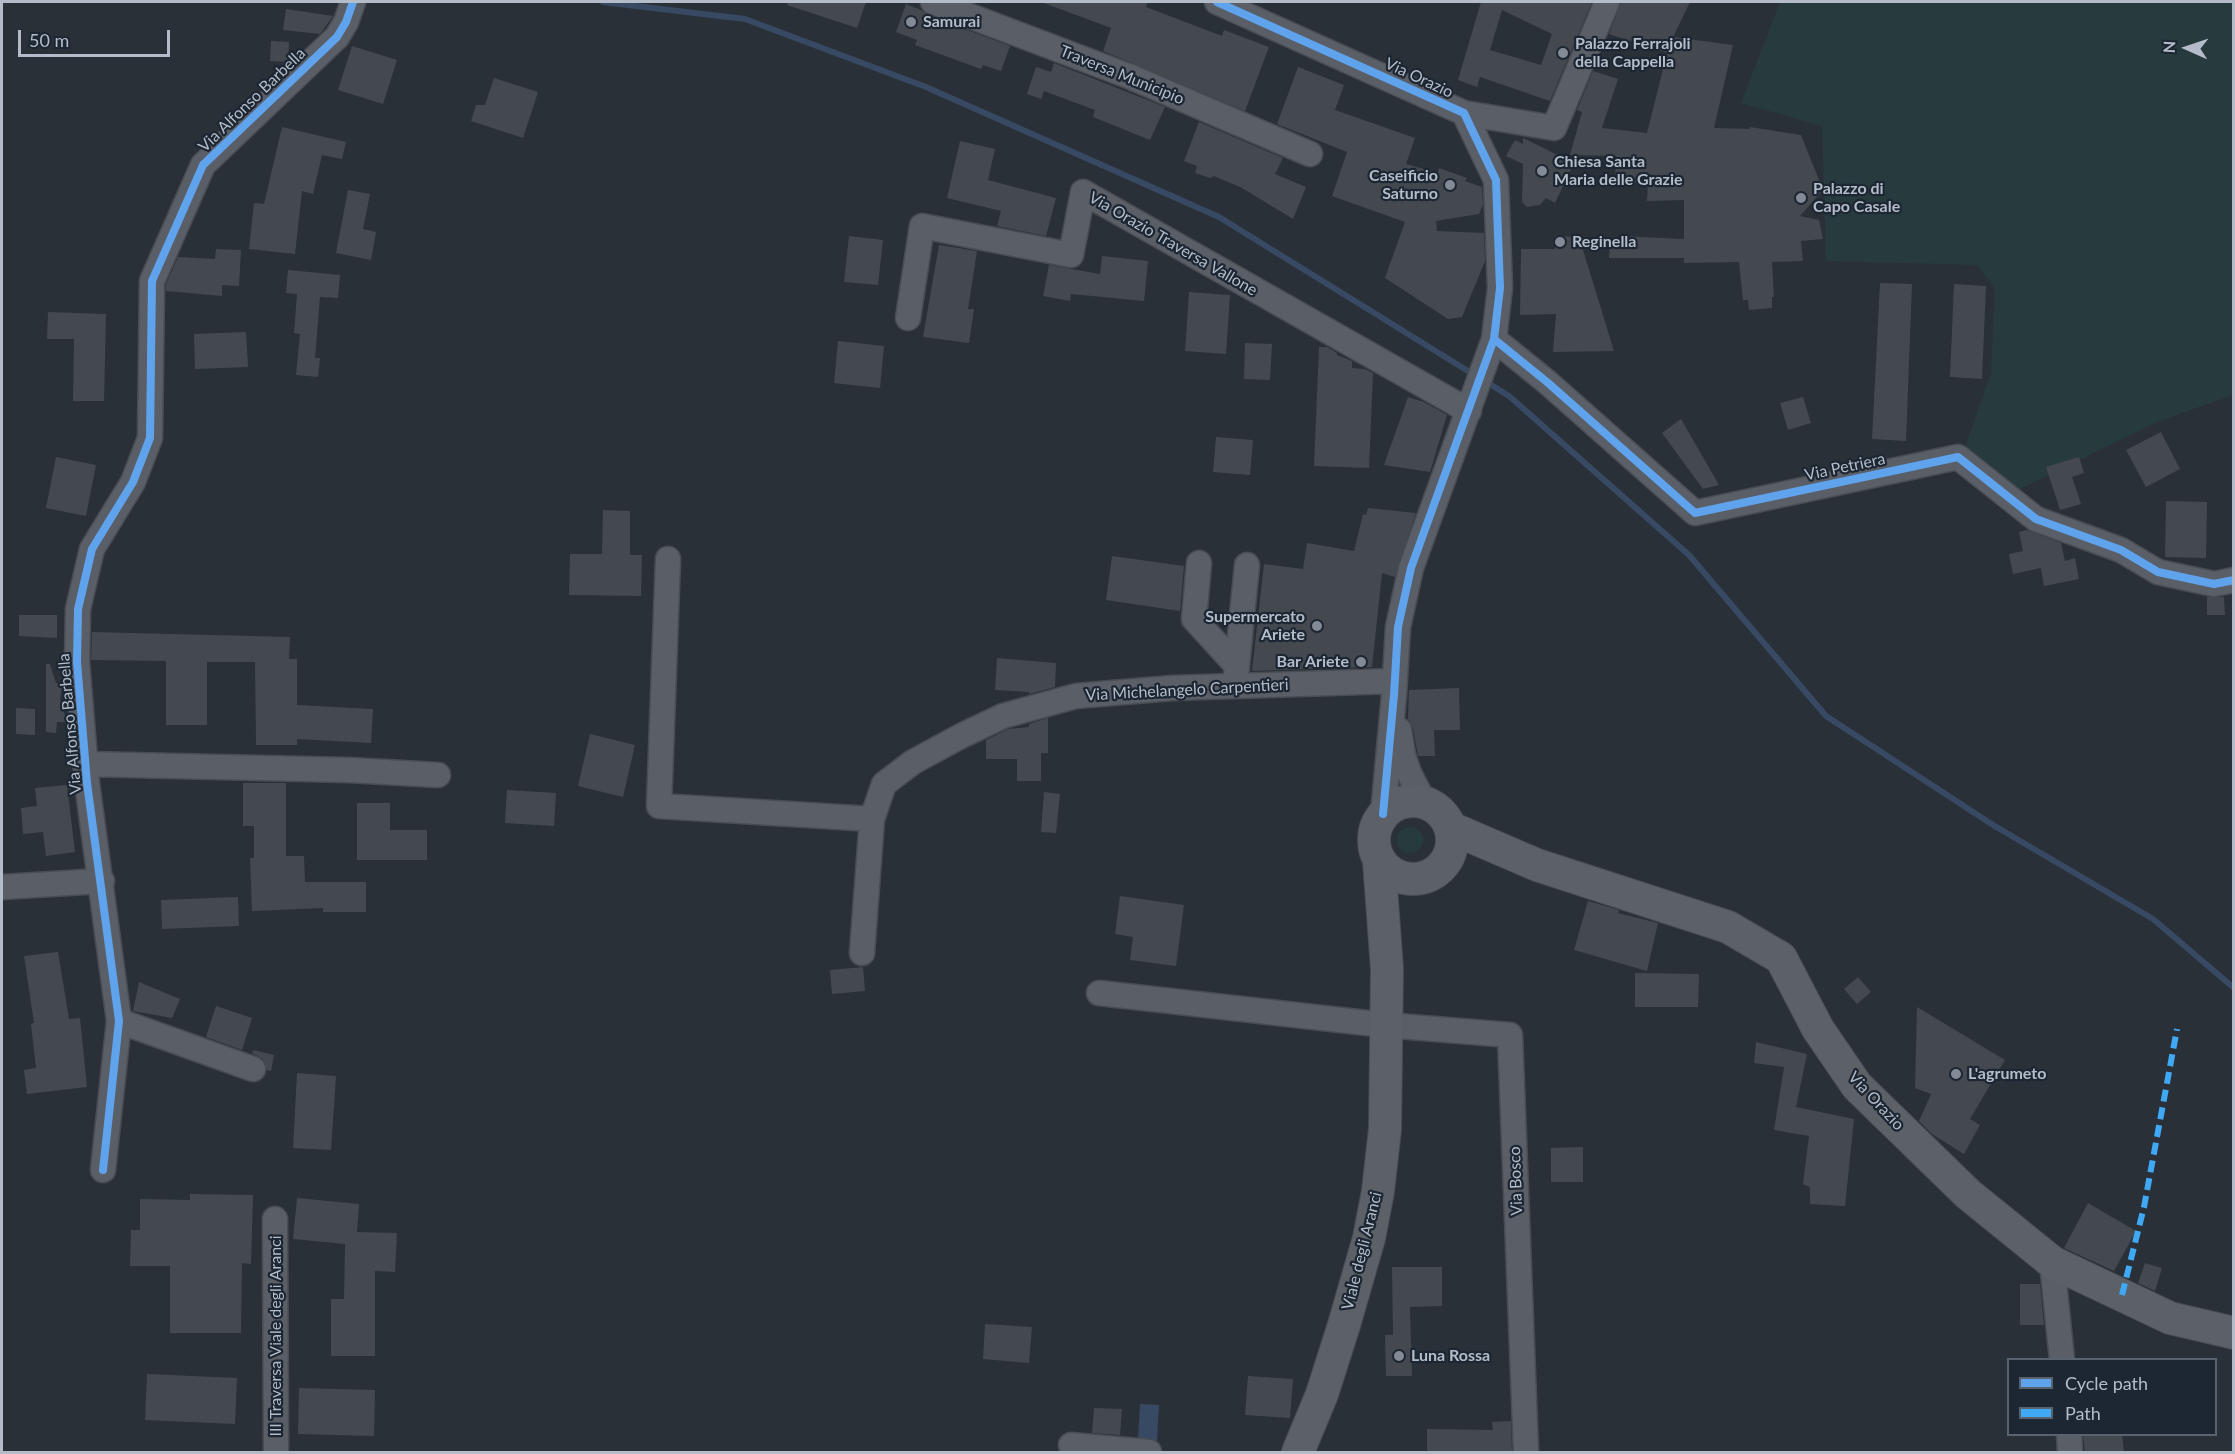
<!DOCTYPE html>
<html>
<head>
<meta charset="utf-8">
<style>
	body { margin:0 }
	#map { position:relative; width:2235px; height:1454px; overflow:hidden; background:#2a3038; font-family:Lato,sans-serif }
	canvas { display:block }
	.frame { position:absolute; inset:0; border:3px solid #b4bcc9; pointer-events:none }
	.legend { position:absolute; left:2007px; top:1358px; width:210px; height:78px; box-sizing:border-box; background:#1d2633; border:2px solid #59626f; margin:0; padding:8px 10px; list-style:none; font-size:18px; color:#b4bcc9 }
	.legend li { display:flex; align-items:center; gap:12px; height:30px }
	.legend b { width:30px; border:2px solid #59626f }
	.north { position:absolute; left:2157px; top:18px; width:60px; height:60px; -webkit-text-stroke:4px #1d2633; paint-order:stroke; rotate:273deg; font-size:16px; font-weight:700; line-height:24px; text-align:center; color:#b4bcc9 }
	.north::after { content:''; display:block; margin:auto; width:21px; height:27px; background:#b4bcc9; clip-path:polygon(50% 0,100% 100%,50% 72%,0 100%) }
	.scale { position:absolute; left:18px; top:30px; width:152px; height:27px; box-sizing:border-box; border:3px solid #b4bcc9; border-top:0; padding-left:8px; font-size:18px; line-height:21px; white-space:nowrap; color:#b4bcc9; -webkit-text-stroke:4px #1d2633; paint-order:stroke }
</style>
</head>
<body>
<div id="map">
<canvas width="2235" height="1454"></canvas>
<div class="frame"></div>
<ul class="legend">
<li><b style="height:8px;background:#60a3ed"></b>Cycle path</li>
<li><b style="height:8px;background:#3fa9f5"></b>Path</li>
</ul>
<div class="north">N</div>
<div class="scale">50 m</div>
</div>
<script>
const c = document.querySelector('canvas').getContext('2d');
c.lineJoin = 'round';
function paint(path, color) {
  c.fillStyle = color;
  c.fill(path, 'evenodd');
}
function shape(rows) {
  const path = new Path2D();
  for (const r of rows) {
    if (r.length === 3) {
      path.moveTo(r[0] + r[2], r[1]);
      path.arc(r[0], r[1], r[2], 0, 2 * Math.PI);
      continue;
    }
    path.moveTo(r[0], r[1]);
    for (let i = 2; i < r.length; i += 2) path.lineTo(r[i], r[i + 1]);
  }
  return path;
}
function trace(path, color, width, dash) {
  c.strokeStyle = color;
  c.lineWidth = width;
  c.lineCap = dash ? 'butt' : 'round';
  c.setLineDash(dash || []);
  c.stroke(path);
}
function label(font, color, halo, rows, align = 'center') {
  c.font = font + ' Lato,sans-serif';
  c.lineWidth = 4.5;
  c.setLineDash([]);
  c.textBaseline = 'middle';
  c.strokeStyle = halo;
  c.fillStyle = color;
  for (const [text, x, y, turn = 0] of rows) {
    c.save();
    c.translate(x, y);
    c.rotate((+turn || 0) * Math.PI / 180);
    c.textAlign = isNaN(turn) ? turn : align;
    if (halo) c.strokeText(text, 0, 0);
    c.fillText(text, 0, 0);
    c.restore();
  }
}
paint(shape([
	[1780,2,2233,2,2233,395,2157,422,2016,491,1965,447,1991,373,1995,288,1977,265,1826,261,1822,126,1741,103],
	[1410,840,13]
]), '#273a3e');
paint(shape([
	[1140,1404,1159,1405,1157,1441,1138,1440]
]), '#384963');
trace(shape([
	[603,2,745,19,926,87,1219,217,1476,376],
	[1485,381,1509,396,1689,555,1826,716,1993,825,2153,919,2234,988]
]), '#384963', 6);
paint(shape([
	[788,2,866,2,857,28,787,5],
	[1044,2,1148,2,1146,7,1222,36,1224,30,1269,47,1245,111,1103,51,1111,28,1044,3],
	[1481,2,1592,2,1550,101,1480,77,1477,87,1458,80],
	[1502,10,1552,34,1541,65,1490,50],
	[1621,2,1690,2,1673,37,1733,45,1714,128,1750,129,1750,127,1801,135,1823,190,1800,216,1819,220,1823,239,1801,241,1803,261,1772,262,1774,297,1772,297,1772,308,1749,310,1748,300,1743,300,1739,262,1684,263,1684,258,1609,258,1610,238,1625,239,1620,236,1684,239,1684,200,1647,201,1648,184,1615,182,1616,156,1570,155,1582,112,1577,110,1593,71,1618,79,1602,128,1647,133,1667,53,1609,34],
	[906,4,921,10,928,15,1010,46,1001,71,983,65,981,69,915,45,917,40,896,32],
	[286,9,333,16,320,34,283,30],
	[271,41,289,42,288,62,270,61],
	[352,46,397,60,383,104,338,90],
	[1054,63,1165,107,1150,140,1093,117,1095,110,1044,91,1041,99,1027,94,1036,67,1051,72],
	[1298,67,1344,85,1335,110,1415,138,1406,164,1438,173,1439,168,1467,178,1465,181,1482,187,1483,205,1479,214,1436,221,1437,231,1484,233,1485,261,1462,317,1448,319,1385,278,1405,222,1332,196,1347,152,1277,124],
	[494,78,538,92,523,138,471,121,476,105,485,105],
	[1199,122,1283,158,1275,174,1306,187,1293,219,1242,188,1214,176,1210,178,1195,173,1197,166,1184,161],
	[282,127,346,142,342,159,322,155,313,194,302,191,295,254,249,249,254,203,264,204],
	[1523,138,1574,163,1555,203,1546,198,1540,205,1527,207,1522,202,1523,164,1506,156,1515,140,1523,144],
	[960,141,995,149,988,180,1056,198,1046,236,997,226,1001,211,947,198],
	[348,190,370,194,363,229,376,232,371,260,336,253],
	[849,236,883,240,878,285,844,282],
	[1555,236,1576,237,1583,250,1614,351,1553,352,1556,314,1520,315,1521,249,1555,249],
	[939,245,977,251,968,309,974,309,969,343,923,337],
	[216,249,241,250,239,286,222,285,222,296,166,291,166,284,178,257,215,259],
	[1102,256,1148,261,1144,301,1071,294,1070,301,1043,296,1049,265,1100,274],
	[288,270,340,275,338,298,320,297,315,358,320,358,318,377,296,375,300,334,294,333,297,294,286,293],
	[1880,283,1912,284,1906,441,1872,439],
	[1954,284,1986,286,1982,379,1950,377],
	[1189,292,1230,295,1226,354,1185,351],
	[48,312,106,314,104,401,73,401,74,339,47,339],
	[246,332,248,367,195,369,194,334],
	[838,341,884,346,880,388,834,383],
	[1245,343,1272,344,1270,380,1244,379],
	[1319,347,1327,347,1337,353,1337,355,1352,361,1352,368,1365,369,1373,373,1369,468,1314,466],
	[1408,397,1424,402,1447,415,1430,472,1384,465],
	[1803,397,1811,423,1788,430,1780,403],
	[1681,419,1719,485,1703,489,1662,433],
	[2161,432,2180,469,2146,487,2126,450],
	[1216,437,1253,440,1250,475,1213,472],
	[56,457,96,465,86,516,46,508],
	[2079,457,2084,473,2072,477,2081,504,2060,510,2046,467],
	[2166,501,2207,502,2206,558,2165,557],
	[1368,508,1416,513,1395,577,1382,573,1372,667,1252,671,1264,564,1303,569,1307,543,1354,551,1363,514,1366,515],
	[603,510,630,511,630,555,642,555,641,596,569,595,570,554,602,554],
	[2027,530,2061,543,2065,561,2075,558,2079,579,2044,586,2041,568,2013,574,2009,554,2023,551,2019,532],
	[1112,556,1184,566,1180,611,1106,600],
	[2207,597,2224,597,2225,615,2207,615],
	[19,615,57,615,57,638,19,636],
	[92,632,290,637,289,659,297,659,297,705,373,709,371,743,297,739,297,745,256,745,255,662,207,662,207,725,166,725,166,661,91,660],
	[997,658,1056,663,1055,687,1029,694,1029,692,995,690],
	[46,664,50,664,56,683,63,683,60,699,67,722,57,722,56,733,46,732],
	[1459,688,1460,730,1434,730,1435,756,1418,756,1413,728,1408,719,1409,690],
	[16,708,35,709,35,735,16,734],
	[1048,718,1048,753,1041,753,1041,781,1017,781,1017,759,986,759,986,740,1008,729,1029,727,1029,724],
	[590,734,635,745,623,797,578,786],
	[243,783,286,783,286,856,304,856,305,882,366,882,366,912,323,912,323,908,252,911,250,858,254,858,254,826,243,826],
	[67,785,75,852,46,856,43,832,23,834,21,808,37,806,35,788],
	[507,790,556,793,554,826,505,823],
	[1044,792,1060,794,1056,833,1041,832],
	[357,803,390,803,390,830,427,830,427,860,357,860],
	[1120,896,1184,905,1176,966,1130,960,1133,937,1115,934],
	[238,897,239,926,162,929,161,900],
	[1588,901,1619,910,1618,913,1658,923,1647,971,1574,950],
	[58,952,69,1019,80,1018,87,1087,27,1094,24,1070,36,1068,31,1024,34,1023,24,956],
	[863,967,865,991,832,994,830,970],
	[1635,973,1699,974,1698,1007,1635,1007],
	[1858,977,1871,992,1857,1004,1844,989],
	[139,982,180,999,172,1018,133,1011],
	[216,1006,252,1018,242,1050,206,1037],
	[1917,1007,2005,1060,1970,1119,1980,1125,1964,1154,1932,1134,1919,1121,1931,1094,1915,1088],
	[1756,1042,1807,1054,1796,1107,1854,1119,1845,1206,1810,1204,1810,1187,1803,1184,1809,1136,1774,1130,1784,1067,1754,1063],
	[253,1050,274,1055,271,1071,267,1070,263,1059,252,1053],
	[297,1073,336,1076,331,1150,293,1148],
	[1583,1147,1583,1182,1551,1182,1551,1148],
	[190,1194,253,1195,251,1264,242,1263,241,1333,170,1333,170,1266,130,1266,131,1230,140,1230,140,1199,190,1200],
	[297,1198,359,1204,357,1232,397,1233,395,1272,375,1271,375,1356,331,1356,331,1299,344,1299,345,1244,293,1239],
	[2088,1203,2136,1231,2114,1271,2064,1248],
	[2145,1263,2162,1268,2155,1291,2138,1283],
	[1392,1267,1442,1267,1442,1306,1410,1307,1412,1376,1386,1376,1385,1335,1393,1335],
	[2020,1284,2040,1284,2044,1325,2020,1325],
	[985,1324,1032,1327,1029,1363,983,1359],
	[147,1374,237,1378,235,1424,145,1420],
	[1248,1376,1293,1379,1290,1418,1245,1415],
	[299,1388,375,1390,374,1436,298,1434],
	[1094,1408,1122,1409,1120,1435,1092,1433],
	[1511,1421,1512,1452,1427,1452,1427,1429,1493,1430,1492,1422],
	[2083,1434,2122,1434,2124,1452,2085,1452]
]), '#444950');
const minor = shape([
	[933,2,1131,77,1310,154],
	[1217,2,1464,113,1496,180,1500,288,1494,339,1411,568,1398,627,1394,695,1383,814],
	[1464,113,1554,128,1607,2],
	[908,318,922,226,1071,255,1083,192,1469,411],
	[1494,339,1547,382,1695,513,1958,457,2036,519,2121,550,2158,572,2214,584,2234,580],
	[668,559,659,806,872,819],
	[1199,563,1194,619,1237,666],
	[1235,686,1247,565],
	[1399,730,1403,755,1409,773,1424,802],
	[86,764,349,770,438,775],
	[2,887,102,881],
	[862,953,872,819,884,784,913,762,961,736,1003,716,1076,696,1172,688,1395,681],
	[1099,993,1385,1025,1510,1035,1526,1452],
	[119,1021,253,1069],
	[103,1170,119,1021,87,783,77,662,78,609,92,549,133,482,150,438,152,281,203,165,337,37,346,22,353,2],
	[275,1219,276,1452],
	[2052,1262,2062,1360],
	[2069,1434,2070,1452],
	[1071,1445,1149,1452]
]);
const major = shape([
	[1413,840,39],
	[1451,828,1537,865,1728,927,1781,958,1818,1029,1857,1086,1968,1194,2052,1262,2170,1318,2234,1333],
	[1298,1452,1322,1394,1344,1325,1369,1238,1378,1191,1385,1129,1387,969,1379,861]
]);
trace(minor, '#484c53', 27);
trace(major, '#484c55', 34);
trace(minor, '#5a5e66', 24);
trace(major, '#5c6168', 32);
trace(shape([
	[2122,1295,2144,1207,2177,1029]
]), '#3fa9f5', 6, [12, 6]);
trace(shape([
	[1217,2,1464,113,1496,180,1500,288,1494,339,1411,568,1398,627,1394,695,1383,814],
	[1494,339,1547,382,1695,513,1958,457,2036,519,2121,550,2158,572,2214,584,2234,580],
	[103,1170,119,1021,87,783,77,662,78,609,92,549,133,482,150,438,152,281,203,165,337,37,346,22,353,2]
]), '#60a3ed', 8);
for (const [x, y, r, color] of [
	[911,22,6,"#848b96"],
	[1563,53,6,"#848b96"],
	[1542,171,6,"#848b96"],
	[1450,185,6,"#848b96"],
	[1801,198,6,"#848b96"],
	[1560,242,6,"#848b96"],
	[1317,626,6,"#848b96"],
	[1361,662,6,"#848b96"],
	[1956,1074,6,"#848b96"],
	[1399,1356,6,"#848b96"]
]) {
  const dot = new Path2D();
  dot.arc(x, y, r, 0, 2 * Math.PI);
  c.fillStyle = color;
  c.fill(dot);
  trace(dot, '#1d2633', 2);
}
label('bold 16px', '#b4bcc9', '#1d2633', [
	["Samurai",923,22],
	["Palazzo Ferrajoli",1575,44],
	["della Cappella",1575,62],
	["Chiesa Santa",1554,162],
	["Maria delle Grazie",1554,180],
	["Caseificio",1438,176,"right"],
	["Saturno",1438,194,"right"],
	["Palazzo di",1813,189],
	["Capo Casale",1813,207],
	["Reginella",1572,242],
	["Supermercato",1305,617,"right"],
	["Ariete",1305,635,"right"],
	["Bar Ariete",1349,662,"right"],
	["L'agrumeto",1968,1074],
	["Luna Rossa",1411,1356]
], 'left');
label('16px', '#b4bcc9', '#1d2633', [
	["Traversa Municipio",1122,75,22],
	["Via Orazio",1419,78,25],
	["Via Alfonso Barbella",252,100,-44],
	["Via Orazio Traversa Vallone",1173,244,30],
	["Via Petriera",1845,467,-12],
	["Via Michelangelo Carpentieri",1187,690,-3],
	["Via Alfonso Barbella",70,724,-95],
	["Via Orazio",1876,1101,47],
	["Via Bosco",1516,1181,-92],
	["Viale degli Aranci",1362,1251,-76],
	["III Traversa Viale degli Aranci",276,1336,-90]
]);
</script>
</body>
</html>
